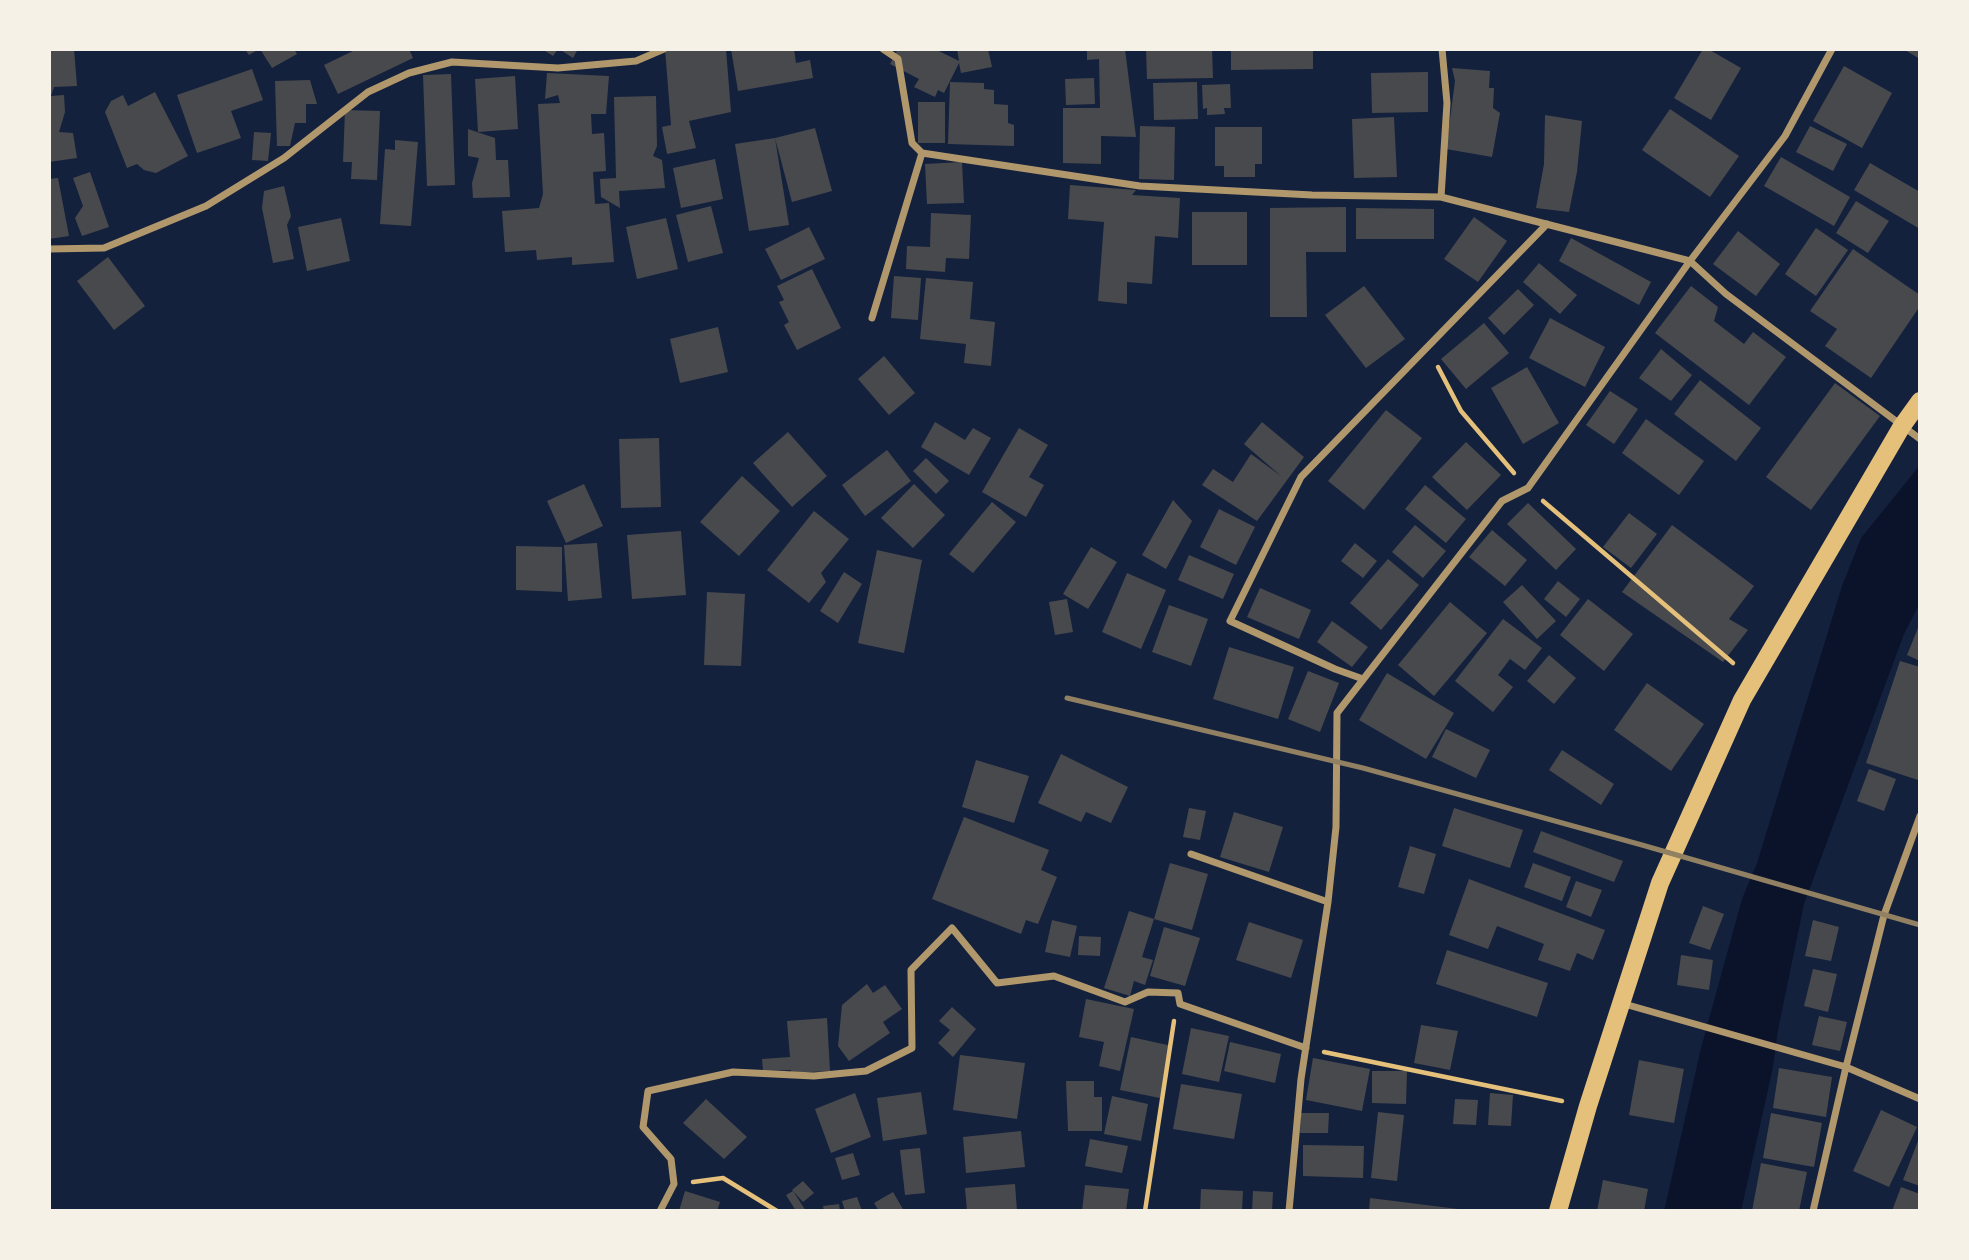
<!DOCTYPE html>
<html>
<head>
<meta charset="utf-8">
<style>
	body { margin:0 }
	#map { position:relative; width:1969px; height:1260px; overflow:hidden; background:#14213d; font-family:"Times New Roman",serif }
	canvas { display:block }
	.frame { position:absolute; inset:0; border:51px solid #f6f1e7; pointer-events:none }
</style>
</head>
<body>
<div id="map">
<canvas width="1969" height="1260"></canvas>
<div class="frame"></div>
</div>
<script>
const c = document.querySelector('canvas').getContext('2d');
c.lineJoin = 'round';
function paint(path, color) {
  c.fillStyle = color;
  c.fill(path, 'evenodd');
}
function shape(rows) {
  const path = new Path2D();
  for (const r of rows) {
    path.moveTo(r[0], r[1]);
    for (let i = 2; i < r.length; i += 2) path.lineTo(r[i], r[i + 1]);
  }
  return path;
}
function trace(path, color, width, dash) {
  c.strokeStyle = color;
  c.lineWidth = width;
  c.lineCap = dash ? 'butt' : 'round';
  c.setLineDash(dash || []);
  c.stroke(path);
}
paint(shape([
	[1920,465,1920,603,1904,634,1804,904,1778,1030,1773,1067,1741,1211,1664,1211,1701,1048,1742,899,1757,863,1842,586,1861,538]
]), '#0b132b');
paint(shape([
	[49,49,74,49,77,86,54,87,51,96,64,95,65,112,59,132,73,133,77,158,49,162],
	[245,49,259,49,249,55],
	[260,49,294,49,297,54,272,68],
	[357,49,409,49,413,58,338,94,324,65],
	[542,49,558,49,553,56],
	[559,49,578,49,573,58],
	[665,49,726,49,731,112,689,121,696,148,667,154,662,127,671,125],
	[731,49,794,49,796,63,810,60,813,78,738,91],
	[898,49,935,49,959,61,957,49,988,49,992,67,961,73,959,63,944,93,938,90,935,97,914,87,919,79,890,64],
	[1087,49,1125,49,1136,137,1101,136,1101,164,1063,163,1063,108,1100,108,1099,59,1087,60],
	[1146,49,1212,49,1213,78,1147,79],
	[1231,49,1313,49,1313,69,1231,70],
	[1703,49,1708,49,1741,68,1711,120,1674,98],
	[1903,49,1920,49,1920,59],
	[1844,66,1892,93,1862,148,1813,121],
	[1452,68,1490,71,1489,88,1494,88,1493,108,1500,113,1492,157,1446,149,1455,81],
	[252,69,263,100,231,111,241,138,197,153,177,95],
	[1428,72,1428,112,1372,113,1371,73],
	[547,73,609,76,606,114,591,114,592,134,604,133,606,171,593,172,595,204,609,203,614,262,572,265,572,257,537,260,536,250,505,252,502,211,539,208,543,194,538,104,560,103,558,95,545,99],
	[451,74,455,185,427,186,423,75],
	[515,76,518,129,478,132,475,79],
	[1094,78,1095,104,1066,105,1065,79],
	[310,80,317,104,306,104,306,123,295,123,290,146,277,146,275,81],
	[950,82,984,83,984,89,994,90,994,104,1008,105,1008,123,1014,125,1014,146,948,144],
	[1197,82,1198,119,1154,120,1153,83],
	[1230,84,1231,108,1224,108,1225,114,1207,115,1207,108,1203,109,1202,85],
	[155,92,188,156,156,173,144,170,137,164,127,168,105,112,111,101,123,95,128,106],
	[656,96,657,146,653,156,662,160,665,188,619,191,620,208,601,197,600,179,616,178,614,97],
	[918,102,945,102,945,143,918,143],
	[1670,109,1739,156,1710,197,1642,150],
	[345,110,380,111,377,180,351,179,352,162,343,162],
	[1545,115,1582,121,1577,172,1569,212,1536,208,1544,164],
	[1394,117,1397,177,1354,178,1352,119],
	[1140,126,1175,127,1174,180,1139,179],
	[1810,126,1847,144,1833,171,1796,152],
	[1215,127,1262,127,1262,164,1255,164,1255,177,1224,177,1224,166,1215,166],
	[815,128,832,191,792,202,775,138],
	[468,129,495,138,496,160,508,160,510,197,473,198,472,183,479,158,468,156],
	[254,132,271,133,268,161,252,160],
	[775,138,789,225,749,231,735,144],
	[395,140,418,142,411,226,380,224,385,149,395,150],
	[1781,157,1850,197,1834,226,1764,186],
	[715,159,723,199,681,208,673,168],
	[962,162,964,203,927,204,925,164],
	[1870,163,1920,192,1920,229,1854,190],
	[90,172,109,227,82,236,75,218,83,206,73,178],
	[58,178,69,236,49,239,49,179],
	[1070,185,1136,190,1132,195,1180,198,1178,238,1155,236,1152,284,1127,282,1127,304,1098,301,1104,222,1068,219],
	[284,186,291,216,287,225,294,259,273,263,262,208,264,191],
	[1856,201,1889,221,1868,253,1836,233],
	[711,206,723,253,688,262,676,215],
	[1346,207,1346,252,1306,252,1307,317,1270,317,1270,208],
	[1356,208,1434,209,1434,239,1356,239],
	[1192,212,1247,212,1247,265,1192,265],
	[931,213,971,215,969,259,946,258,945,272,906,269,907,246,930,247],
	[1474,217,1507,241,1478,282,1444,259],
	[341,218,350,261,307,271,298,227],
	[666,218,678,269,637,279,626,227],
	[809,227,825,259,781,280,765,249],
	[1816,228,1848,250,1816,296,1785,274],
	[1738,231,1780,264,1756,296,1713,264],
	[1571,238,1651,282,1639,305,1559,261],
	[1853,249,1920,295,1920,306,1871,378,1825,346,1837,329,1810,311],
	[108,257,145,306,114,330,77,281],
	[1539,263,1577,295,1560,314,1523,282],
	[812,269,841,328,797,350,784,325,789,322,779,302,784,300,777,286],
	[894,276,921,278,918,320,891,318],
	[926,278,973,282,970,319,995,322,991,366,964,363,966,344,920,339],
	[1364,286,1405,339,1366,368,1325,315],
	[1691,286,1718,307,1714,321,1744,344,1753,332,1786,357,1749,405,1655,333],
	[1518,289,1534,305,1504,335,1488,318],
	[1550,318,1605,347,1585,387,1529,358],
	[1484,323,1509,353,1466,389,1441,359],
	[718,327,728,372,680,383,670,339],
	[1661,349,1692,375,1671,401,1639,378],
	[884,356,915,393,889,415,858,379],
	[1527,367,1559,423,1523,444,1491,388],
	[1700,380,1761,428,1736,461,1674,414],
	[1835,383,1880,416,1811,510,1766,477],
	[1610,391,1638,409,1614,444,1586,425],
	[1386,410,1422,438,1364,510,1328,481],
	[1646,419,1704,461,1679,495,1622,453],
	[935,422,965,440,973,428,991,438,969,475,921,447],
	[1262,422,1304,457,1257,521,1202,485,1213,469,1233,482,1251,454,1281,476,1244,444],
	[1019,428,1048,445,1029,477,1044,485,1026,517,982,492],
	[788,432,827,476,792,507,753,463],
	[659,438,661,507,621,508,619,439],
	[1466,442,1501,475,1467,510,1432,477],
	[887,450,911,481,865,516,842,485],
	[926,458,949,481,936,494,913,471],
	[742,476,780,511,739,556,700,522],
	[584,484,603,526,566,543,547,501],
	[914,484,945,515,913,548,881,518],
	[1425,485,1466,519,1446,543,1405,509],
	[1173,500,1192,521,1166,569,1142,555],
	[992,502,1016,522,973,573,949,554],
	[1528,503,1576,549,1556,570,1507,524],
	[1219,509,1255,527,1236,565,1200,547],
	[814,511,849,539,821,573,826,582,809,603,767,570],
	[1629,513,1657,534,1631,568,1603,547],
	[1415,525,1446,551,1423,578,1392,552],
	[1672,525,1754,586,1729,619,1748,630,1723,662,1622,592],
	[1492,530,1527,560,1505,586,1469,557],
	[681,531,686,595,632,599,627,535],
	[597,543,602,598,568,601,564,545],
	[1355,543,1377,561,1363,578,1341,561],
	[516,546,562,547,562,592,516,590],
	[1091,547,1117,562,1088,609,1063,594],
	[877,550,922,560,904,653,858,643],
	[1189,555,1234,574,1223,599,1178,580],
	[1388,559,1419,585,1381,630,1350,603],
	[844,572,862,584,838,623,820,611],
	[1127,573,1166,590,1141,649,1102,632],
	[1558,581,1580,599,1566,617,1544,599],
	[1522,585,1556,621,1537,639,1503,602],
	[1260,588,1311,610,1299,639,1247,617],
	[707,592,745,594,741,666,704,665],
	[1067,599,1073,632,1055,635,1049,602],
	[1588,599,1633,634,1604,671,1560,635],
	[1450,602,1487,633,1434,696,1398,665],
	[1169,605,1208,619,1191,666,1152,652],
	[1503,619,1542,648,1525,670,1510,659,1498,675,1513,687,1493,712,1455,681],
	[1332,621,1368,647,1352,667,1317,642],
	[1920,623,1920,661,1907,655],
	[1229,647,1294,667,1278,719,1213,699],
	[1549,655,1576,678,1554,704,1527,681],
	[1900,661,1920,667,1918,780,1866,763],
	[1308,671,1339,683,1320,732,1288,719],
	[1387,673,1454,713,1426,759,1359,720],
	[1647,683,1704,724,1671,771,1614,730],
	[1446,729,1490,750,1476,778,1432,757],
	[1562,750,1614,784,1601,805,1549,770],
	[1061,754,1128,787,1111,823,1086,812,1081,822,1038,803],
	[976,760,1029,776,1014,823,962,807],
	[1869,769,1896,779,1884,811,1857,801],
	[1189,808,1206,811,1200,840,1183,837],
	[1454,808,1523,830,1510,868,1442,846],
	[1234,812,1283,827,1269,872,1220,857],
	[964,817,1049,850,1041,870,1057,877,1038,924,1026,920,1021,934,932,899],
	[1541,831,1623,861,1614,882,1533,852],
	[1410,846,1436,854,1424,894,1398,887],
	[1170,863,1208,874,1192,930,1154,919],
	[1533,863,1571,877,1562,901,1524,887],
	[1469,879,1605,930,1593,960,1577,953,1570,971,1538,960,1544,944,1497,926,1488,949,1449,935],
	[1576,881,1602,890,1591,917,1566,907],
	[1703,906,1724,914,1710,950,1689,943],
	[1129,911,1154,919,1142,957,1153,960,1145,985,1134,981,1130,996,1104,988],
	[1052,920,1077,926,1070,957,1045,952],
	[1813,920,1839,927,1831,961,1805,956],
	[1249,922,1303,940,1291,978,1236,960],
	[1164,927,1200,938,1185,986,1150,976],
	[1079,936,1101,937,1100,956,1078,955],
	[1447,950,1548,983,1537,1017,1436,984],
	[1681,955,1713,960,1709,990,1677,985],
	[1813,969,1837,974,1828,1012,1804,1006],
	[867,984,873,993,885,985,902,1009,883,1022,890,1033,849,1061,838,1046,842,1005],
	[1086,999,1134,1009,1120,1071,1099,1066,1104,1042,1079,1037],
	[952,1007,976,1029,953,1057,938,1043,950,1030,939,1021],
	[1819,1016,1847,1022,1840,1051,1812,1045],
	[827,1018,830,1071,791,1073,791,1070,763,1071,762,1059,790,1057,787,1021],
	[1421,1025,1458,1031,1450,1070,1414,1063],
	[1191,1028,1229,1036,1219,1082,1182,1074],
	[1131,1037,1172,1046,1160,1098,1120,1090],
	[1230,1042,1281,1054,1275,1083,1224,1071],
	[960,1055,1025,1063,1017,1119,953,1110],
	[1313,1058,1370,1069,1362,1111,1306,1100],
	[1639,1060,1684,1069,1674,1123,1629,1115],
	[1779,1068,1832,1077,1826,1117,1773,1108],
	[1372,1071,1407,1071,1406,1104,1372,1103],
	[1066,1081,1094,1081,1094,1097,1102,1097,1102,1131,1068,1131],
	[1181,1084,1242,1094,1234,1139,1173,1129],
	[921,1092,927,1134,883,1141,877,1098],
	[855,1093,871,1137,831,1153,815,1109],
	[1490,1093,1513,1095,1511,1126,1488,1125],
	[1112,1096,1148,1104,1141,1141,1104,1134],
	[706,1099,747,1137,724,1159,683,1123],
	[1455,1099,1478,1100,1476,1125,1453,1124],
	[1881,1110,1917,1127,1889,1187,1853,1171],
	[1378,1112,1404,1115,1397,1181,1371,1178],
	[1301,1113,1329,1113,1328,1133,1300,1133],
	[1771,1113,1822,1123,1814,1167,1763,1158],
	[1021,1131,1025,1167,966,1173,963,1137],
	[1090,1139,1128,1146,1122,1173,1085,1166],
	[1918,1141,1920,1142,1920,1186,1903,1180],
	[1303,1145,1364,1146,1363,1178,1303,1176],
	[920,1148,925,1193,905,1195,900,1150],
	[853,1153,860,1175,842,1180,835,1158],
	[1761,1163,1807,1172,1799,1211,1752,1211],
	[1603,1180,1648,1189,1644,1211,1597,1211],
	[803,1181,814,1193,803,1202,792,1190],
	[1015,1184,1017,1211,967,1211,965,1188],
	[1085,1185,1129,1189,1126,1211,1082,1211],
	[1901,1187,1920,1194,1920,1211,1892,1211],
	[1201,1189,1243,1191,1242,1211,1200,1211],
	[685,1191,720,1202,717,1211,679,1211],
	[793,1191,806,1211,796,1211,786,1195],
	[1253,1191,1273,1192,1272,1211,1252,1211],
	[893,1192,904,1211,879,1211,874,1203],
	[857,1197,862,1211,845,1211,842,1201],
	[1370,1198,1458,1209,1458,1211,1369,1211],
	[839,1204,840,1211,824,1211,823,1206]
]), '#48494c');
trace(shape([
	[1438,367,1461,411,1514,473],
	[1543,501,1733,663],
	[1324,1052,1562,1101],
	[693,1182,723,1178,777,1211],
	[1145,1211,1174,1021]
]), '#e5c07b', 4.5);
trace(shape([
	[883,49,898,59,912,143,922,153,1140,186,1312,195,1441,197,1690,261,1726,294,1920,439],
	[1441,197,1447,103,1442,49],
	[49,249,104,248,206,206,284,158,368,92,409,73,452,62,558,68,636,61,664,49],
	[872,318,922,153],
	[1363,679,1335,669,1230,621,1301,477,1547,224],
	[1191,854,1328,902],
	[1621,1003,1846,1067,1920,1099],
	[660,1211,674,1184,671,1159,643,1127,648,1091,733,1072,814,1076,866,1071,912,1048,911,970,952,928,997,983,1054,976,1125,1002,1148,992,1178,993,1180,1004,1306,1048],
	[1289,1211,1301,1079,1328,902,1336,827,1337,713,1502,501,1528,488,1690,261,1785,136,1832,49],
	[1813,1211,1846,1067,1884,915,1920,816]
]), '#b1986c', 7);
trace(shape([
	[1558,1211,1588,1106,1660,883,1742,700,1902,426,1920,401]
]), '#e5c07b', 18);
trace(shape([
	[1067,698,1363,768,1642,845,1920,925]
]), '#918062', 5);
</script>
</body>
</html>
